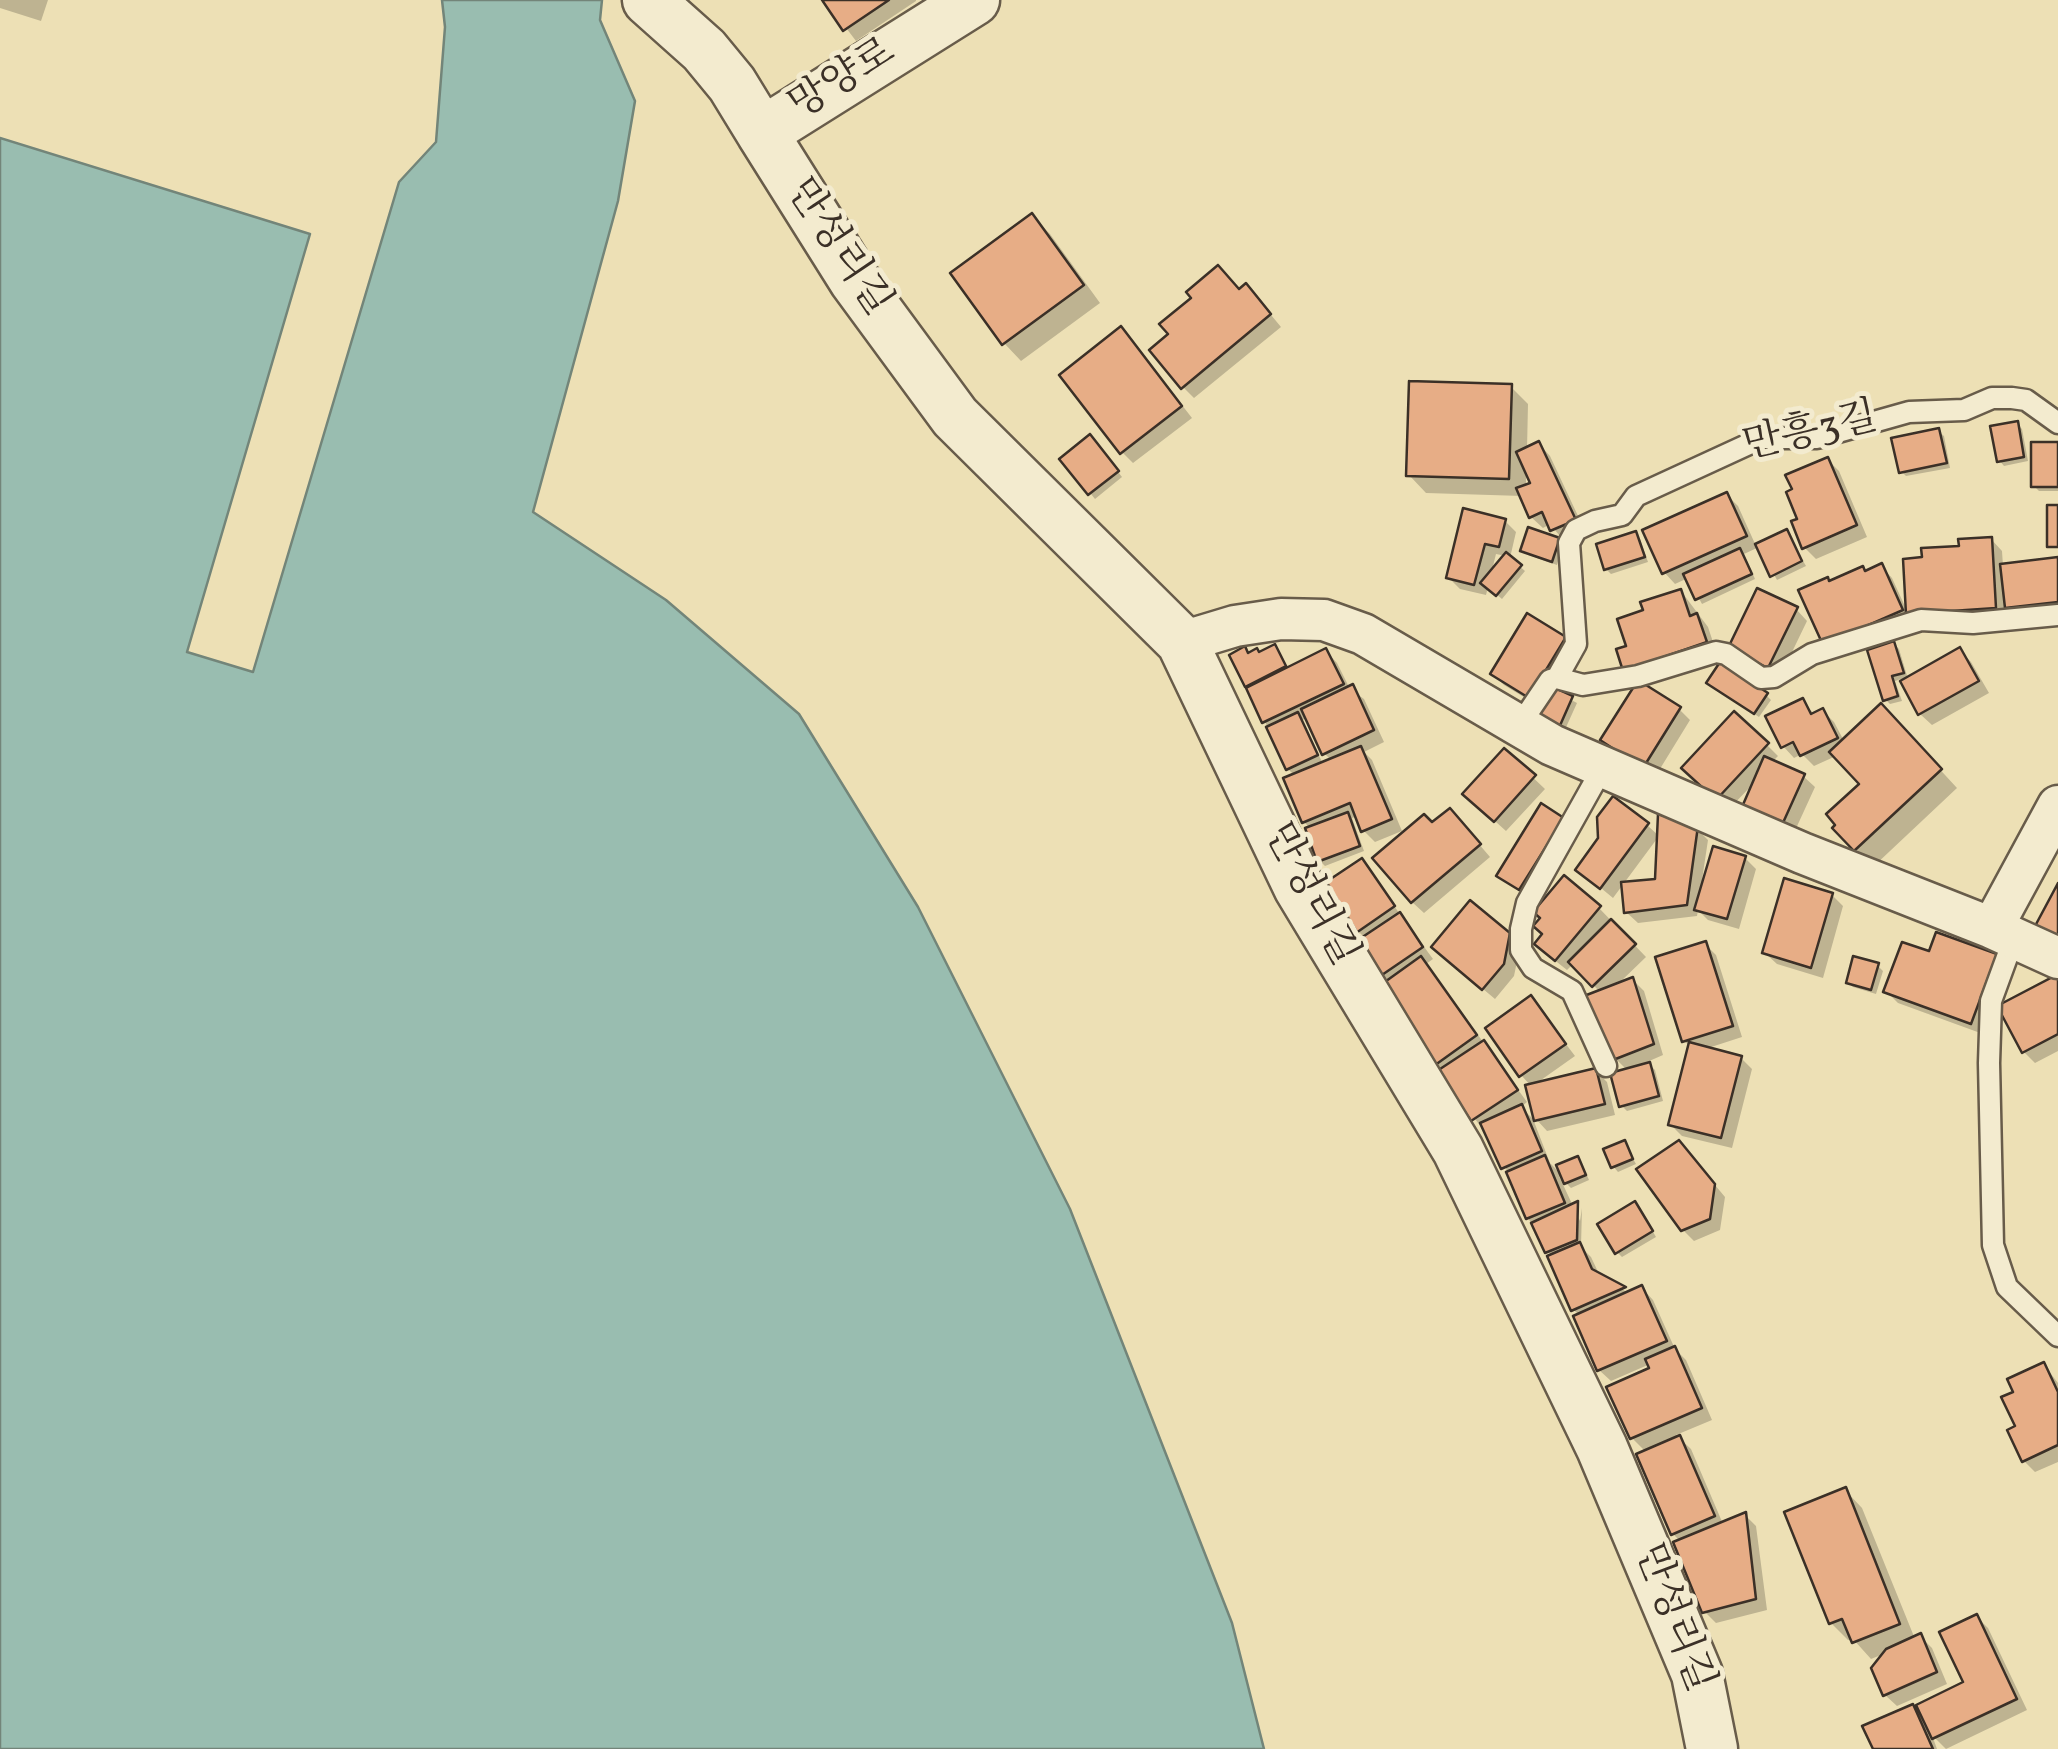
<!DOCTYPE html>
<html>
<head>
<meta charset="utf-8">
<style>
	body { margin:0 }
	canvas { display:block; background:#ede0b5 }
</style>
</head>
<body>
<canvas width="2058" height="1749"></canvas>
<script>
const c = document.querySelector('canvas').getContext('2d');
c.lineJoin = 'round';
function paint(path, color) {
  c.fillStyle = color;
  c.fill(path, 'evenodd');
}
function shape(rows) {
  const path = new Path2D();
  for (const r of rows) {
    path.moveTo(r[0], r[1]);
    for (let i = 2; i < r.length; i += 2) path.lineTo(r[i], r[i + 1]);
  }
  return path;
}
function trace(path, color, width, dash) {
  c.strokeStyle = color;
  c.lineWidth = width;
  c.lineCap = dash ? 'butt' : 'round';
  c.setLineDash(dash || []);
  c.stroke(path);
}
function label(font, color, halo, rows, align = 'center') {
  c.font = font + ' Vollkorn,"Noto Serif KR",serif';
  c.lineWidth = 10;
  c.setLineDash([]);
  c.textBaseline = 'middle';
  c.strokeStyle = halo;
  c.fillStyle = color;
  for (const [text, x, y, turn = 0] of rows) {
    c.save();
    c.translate(x, y);
    c.rotate((+turn || 0) * Math.PI / 180);
    c.textAlign = isNaN(turn) ? turn : align;
    if (halo) c.strokeText(text, 0, 0);
    c.fillText(text, 0, 0);
    c.restore();
  }
}
const water = shape([
	[442,0,602,0,600,20,635,101,618,201,533,512,666,600,799,714,918,907,1070,1209,1232,1623,1264,1749,0,1749,0,138,310,234,187,652,253,672,399,182,436,142,445,27,442,0]
]);
paint(water, '#99bdb0');
trace(water, '#738579', 2.5);
paint(shape([
	[0,0,48,0,41,21,0,8],
	[825,0,916,0,916,1,856,41],
	[1032,216,1050,234,1100,303,1021,361,1004,343],
	[1240,292,1257,298,1281,327,1194,398,1183,387,1171,334],
	[1132,341,1192,418,1133,463,1122,452],
	[1511,387,1528,404,1527,450,1539,444,1550,456,1585,531,1564,541,1550,524,1543,528,1531,517,1522,496,1426,493,1409,475],
	[1526,469,1533,484,1526,487],
	[2017,424,2022,429,2028,461,2004,466,1999,460],
	[1938,431,1944,436,1950,468,1906,476,1901,471],
	[1095,442,1122,477,1095,499,1063,459],
	[2058,445,2058,491,2039,491,2034,486],
	[1828,460,1839,471,1867,537,1816,559,1804,547,1800,520],
	[1727,495,1738,506,1756,546,1786,532,1806,566,1777,580,1759,547,1744,554,1755,579,1702,604,1688,578,1675,584,1664,572],
	[1505,521,1516,532,1510,558,1525,571,1502,599,1488,587,1486,595,1460,589,1448,577],
	[1496,554,1506,556,1491,574],
	[1530,530,1563,542,1557,565,1528,555,1523,550],
	[1635,534,1640,539,1648,562,1611,574,1606,569],
	[1991,539,2002,551,2003,566,2058,560,2058,614,2019,619,2006,605,2007,619,1920,625,1837,655,1830,583,1881,566,1892,578,1908,613,1961,548],
	[1681,591,1708,627,1717,654,1637,681,1630,648,1646,612],
	[1796,609,1807,621,1780,677,1742,659],
	[1565,639,1576,650,1552,690,1577,703,1563,734,1545,710,1504,685,1493,674],
	[1894,644,1899,649,1908,679,1960,650,1971,662,1989,693,1932,725,1920,714,1901,679,1895,681,1902,701,1890,704,1885,699],
	[1274,647,1288,670,1326,651,1337,663,1350,689,1364,699,1384,742,1364,752,1372,760,1402,831,1375,842,1364,831,1358,816,1352,818,1364,851,1325,866,1320,861,1310,828,1304,822,1295,776,1288,769,1247,685,1250,655,1260,655],
	[1308,718,1324,753,1332,761,1323,764,1302,720],
	[1714,687,1766,695,1771,700,1759,717],
	[1802,701,1815,715,1823,711,1834,722,1844,741,1898,724,1957,788,1873,867,1836,828,1862,784,1836,756,1814,766,1802,754,1794,758,1783,746],
	[1679,709,1690,720,1655,777,1615,752,1604,740],
	[1767,745,1778,756,1772,762,1803,776,1815,787,1793,835,1756,818,1756,781,1729,809,1696,779],
	[1505,751,1545,789,1506,831,1477,805],
	[1563,820,1531,900,1499,875],
	[1461,823,1490,857,1424,913,1412,902,1432,826],
	[1647,825,1659,836,1613,898,1578,869],
	[1696,828,1708,840,1702,880,1745,858,1756,869,1739,929,1708,920,1698,910,1697,916,1638,923,1626,912,1657,881],
	[1361,861,1433,959,1426,964,1527,1102,1521,1107,1533,1119,1550,1163,1563,1176,1577,1159,1582,1164,1589,1180,1571,1188,1559,1176,1580,1221,1582,1208,1581,1247,1591,1257,1600,1276,1630,1294,1642,1288,1653,1300,1675,1349,1686,1360,1712,1420,1676,1435,1691,1449,1723,1524,1745,1515,1756,1526,1767,1610,1716,1623,1705,1612,1681,1542,1673,1534,1639,1456,1646,1452,1632,1438,1652,1369,1650,1364,1611,1381,1599,1370,1576,1318,1580,1316,1573,1309,1552,1257,1528,1218,1509,1174,1484,1131,1379,989,1365,938,1358,931],
	[1832,895,1843,906,1823,978,1777,964,1765,953],
	[1599,908,1646,957,1616,986,1633,980,1644,991,1663,1055,1647,1062,1655,1070,1663,1101,1627,1111,1622,1106,1628,1071,1615,1058,1600,992,1573,964,1567,970,1548,955],
	[1508,935,1520,947,1514,976,1495,999,1446,958],
	[1705,944,1716,955,1742,1037,1705,1049,1741,1058,1752,1069,1732,1148,1682,1136,1670,1124,1691,1047,1684,1041],
	[1996,957,2007,968,1983,1034,1898,1003,1886,991],
	[1878,966,1883,971,1876,994,1853,987,1848,982],
	[2058,978,2058,1051,2035,1063,2024,1052],
	[1531,998,1575,1056,1534,1085,1596,1071,1607,1082,1615,1115,1547,1131,1536,1119,1531,1086,1521,1075],
	[1624,1143,1636,1164,1618,1172,1613,1166],
	[1690,1155,1725,1197,1720,1230,1694,1241,1683,1230],
	[1640,1209,1656,1237,1622,1257,1617,1252],
	[2044,1365,2058,1383,2058,1462,2035,1472,2024,1461,2016,1393],
	[1845,1490,1862,1508,1915,1639,1920,1636,1932,1648,1947,1684,1897,1706,1885,1695,1886,1653,1871,1659,1853,1639,1848,1640,1831,1623],
	[1977,1617,1988,1628,2027,1710,1946,1749,1932,1735,1937,1749,1875,1749,1912,1707,1926,1720,1966,1683]
]), '#0003');
const building = shape([
	[822,0,889,0,843,31,822,0],
	[1032,213,1084,285,1002,345,950,273,1032,213],
	[1218,265,1239,289,1246,283,1271,314,1181,389,1149,350,1168,334,1159,324,1191,298,1186,292,1218,265],
	[1121,326,1182,406,1120,454,1059,375,1121,326],
	[1409,381,1512,384,1509,479,1406,476,1409,381],
	[2018,421,2024,457,1997,462,1990,426,2018,421],
	[1939,428,1947,463,1899,473,1891,438,1939,428],
	[1090,434,1119,471,1088,495,1059,459,1090,434],
	[1539,441,1576,520,1550,531,1542,512,1529,518,1516,488,1530,483,1516,452,1539,441],
	[2031,442,2058,442,2058,487,2031,487,2031,442],
	[1828,457,1857,525,1802,549,1791,521,1797,519,1786,492,1792,489,1785,475,1828,457],
	[1727,492,1747,536,1662,574,1642,530,1727,492],
	[2047,505,2058,505,2058,547,2047,547,2047,505],
	[1463,508,1506,519,1499,547,1485,544,1474,585,1446,578,1463,508],
	[1528,527,1560,538,1552,562,1520,551,1528,527],
	[1787,529,1802,561,1770,577,1755,544,1787,529],
	[1636,531,1645,557,1604,570,1596,544,1636,531],
	[1992,537,1996,608,1906,614,1903,559,1922,557,1921,548,1959,546,1958,539,1992,537],
	[1740,548,1752,574,1695,600,1683,574,1740,548],
	[1506,552,1522,565,1496,596,1480,583,1506,552],
	[2058,557,2058,602,2005,608,2000,564,2058,557],
	[1882,563,1903,610,1823,645,1798,590,1828,577,1829,581,1863,566,1865,571,1882,563],
	[1757,588,1798,607,1768,668,1728,648,1757,588],
	[1681,589,1690,616,1697,613,1707,642,1623,671,1616,649,1626,646,1617,619,1643,610,1640,602,1681,589],
	[1527,613,1566,637,1529,698,1490,674,1527,613],
	[1894,641,1904,673,1892,676,1898,696,1883,701,1867,650,1894,641],
	[1275,644,1286,666,1245,687,1229,655,1245,646,1248,653,1257,648,1259,652,1275,644],
	[1960,647,1979,681,1918,715,1900,681,1960,647],
	[1326,648,1344,684,1262,723,1246,688,1326,648],
	[1720,662,1768,693,1754,714,1706,683,1720,662],
	[1638,680,1681,707,1643,768,1600,740,1638,680],
	[1353,684,1374,730,1322,755,1301,709,1353,684],
	[1553,687,1573,696,1558,730,1537,721,1553,687],
	[1803,698,1811,714,1823,708,1838,738,1800,756,1793,742,1781,748,1765,716,1803,698],
	[1881,703,1942,769,1854,851,1832,828,1835,825,1826,814,1859,784,1829,752,1881,703],
	[1734,711,1769,743,1716,800,1681,768,1734,711],
	[1298,712,1318,755,1286,770,1266,727,1298,712],
	[1361,746,1392,819,1361,832,1350,803,1302,823,1283,778,1361,746],
	[1504,748,1536,775,1494,822,1462,794,1504,748],
	[1764,756,1805,774,1782,825,1742,807,1764,756],
	[1613,796,1649,823,1600,889,1575,870,1598,838,1597,817,1613,796],
	[1541,803,1564,818,1519,890,1496,876,1541,803],
	[1450,808,1481,844,1411,903,1372,858,1424,814,1432,822,1450,808],
	[1348,812,1360,846,1317,862,1305,828,1348,812],
	[1658,814,1698,826,1687,905,1624,913,1621,882,1655,879,1658,814],
	[1713,846,1746,856,1727,919,1694,910,1713,846],
	[1362,858,1395,906,1356,933,1323,884,1362,858],
	[1564,875,1601,906,1555,961,1534,944,1542,934,1533,926,1540,918,1533,912,1564,875],
	[1784,878,1833,893,1811,968,1762,953,1784,878],
	[2058,883,2058,941,2034,928,2058,883],
	[1470,900,1510,933,1504,964,1482,990,1431,947,1470,900],
	[1400,912,1423,947,1376,979,1352,944,1400,912],
	[1611,919,1636,944,1592,987,1568,962,1611,919],
	[1936,932,1997,954,1971,1024,1883,992,1902,942,1929,951,1936,932],
	[1706,941,1733,1026,1682,1042,1655,957,1706,941],
	[1421,956,1477,1035,1431,1068,1375,989,1421,956],
	[1853,956,1879,963,1871,990,1846,983,1853,956],
	[2058,974,2058,1034,2022,1053,1997,1006,2058,974],
	[1633,977,1654,1044,1613,1060,1584,996,1633,977],
	[1531,995,1566,1044,1519,1077,1485,1028,1531,995],
	[1484,1040,1518,1090,1471,1121,1437,1071,1484,1040],
	[1689,1042,1742,1056,1721,1138,1668,1125,1689,1042],
	[1650,1062,1659,1096,1619,1107,1610,1073,1650,1062],
	[1596,1068,1605,1104,1534,1121,1525,1085,1596,1068],
	[1522,1104,1542,1151,1501,1169,1480,1123,1522,1104],
	[1625,1140,1633,1159,1611,1168,1603,1149,1625,1140],
	[1679,1140,1715,1184,1710,1219,1681,1231,1636,1169,1679,1140],
	[1545,1155,1565,1203,1526,1219,1506,1172,1545,1155],
	[1578,1156,1586,1175,1564,1184,1556,1165,1578,1156],
	[1578,1201,1577,1240,1545,1253,1531,1223,1578,1201],
	[1635,1201,1653,1231,1615,1254,1597,1224,1635,1201],
	[1580,1242,1592,1269,1626,1287,1571,1311,1547,1256,1580,1242],
	[1642,1285,1667,1341,1597,1371,1573,1316,1642,1285],
	[1675,1346,1702,1408,1630,1439,1606,1387,1649,1368,1645,1359,1675,1346],
	[2044,1362,2058,1392,2058,1445,2022,1462,2007,1430,2015,1426,2001,1397,2013,1392,2007,1379,2044,1362],
	[1680,1435,1715,1516,1671,1535,1636,1454,1680,1435],
	[1846,1487,1900,1624,1852,1643,1842,1619,1829,1624,1784,1512,1846,1487],
	[1746,1512,1756,1599,1702,1613,1673,1542,1746,1512],
	[1977,1614,2017,1699,1932,1739,1916,1705,1963,1682,1939,1632,1977,1614],
	[1921,1633,1937,1672,1883,1696,1871,1668,1886,1649,1921,1633],
	[1913,1704,1933,1749,1873,1749,1862,1726,1913,1704]
]);
paint(building, '#e7ad86');
trace(building, '#3b3027', 2.5);
const service = shape([
	[1557,678,1576,644,1569,543,1576,530,1595,521,1622,515,1636,496,1762,438,1817,438,1909,412,1964,410,1992,398,2012,398,2026,400,2058,423],
	[1519,726,1550,680,1557,678,1583,685,1638,676,1716,652,1726,654,1761,678,1774,677,1812,654,1921,620,1973,623,2058,615],
	[1603,767,1527,903,1521,929,1521,950,1533,968,1572,991,1606,1066],
	[2014,938,1991,1001,1989,1063,1993,1245,2007,1287,2058,1336]
]);
const minor = shape([
	[1182,642,1235,626,1281,619,1324,620,1363,634,1552,745,1802,853,1992,928,2058,806],
	[1992,928,2058,958]
]);
const tertiary = shape([
	[648,0,704,50,732,84,762,133,974,0],
	[762,133,855,281,955,417,1182,642,1299,887,1458,1150,1602,1448,1697,1674,1712,1749]
]);
trace(service, '#685c4a', 25);
trace(minor, '#685c4a', 45);
trace(tertiary, '#685c4a', 55);
trace(service, '#f3ebcf', 20);
trace(minor, '#f3ebcf', 40);
trace(tertiary, '#f3ebcf', 50);
label('40px', '#3b3027', '#f3ebcf', [
	["망양로",844,82,-32],
	["만성리길",836,249,56],
	["만흥3길",1811,435,-13],
	["만성리길",1308,896,62],
	["만성리길",1671,1619,69]
]);
</script>
</body>
</html>
